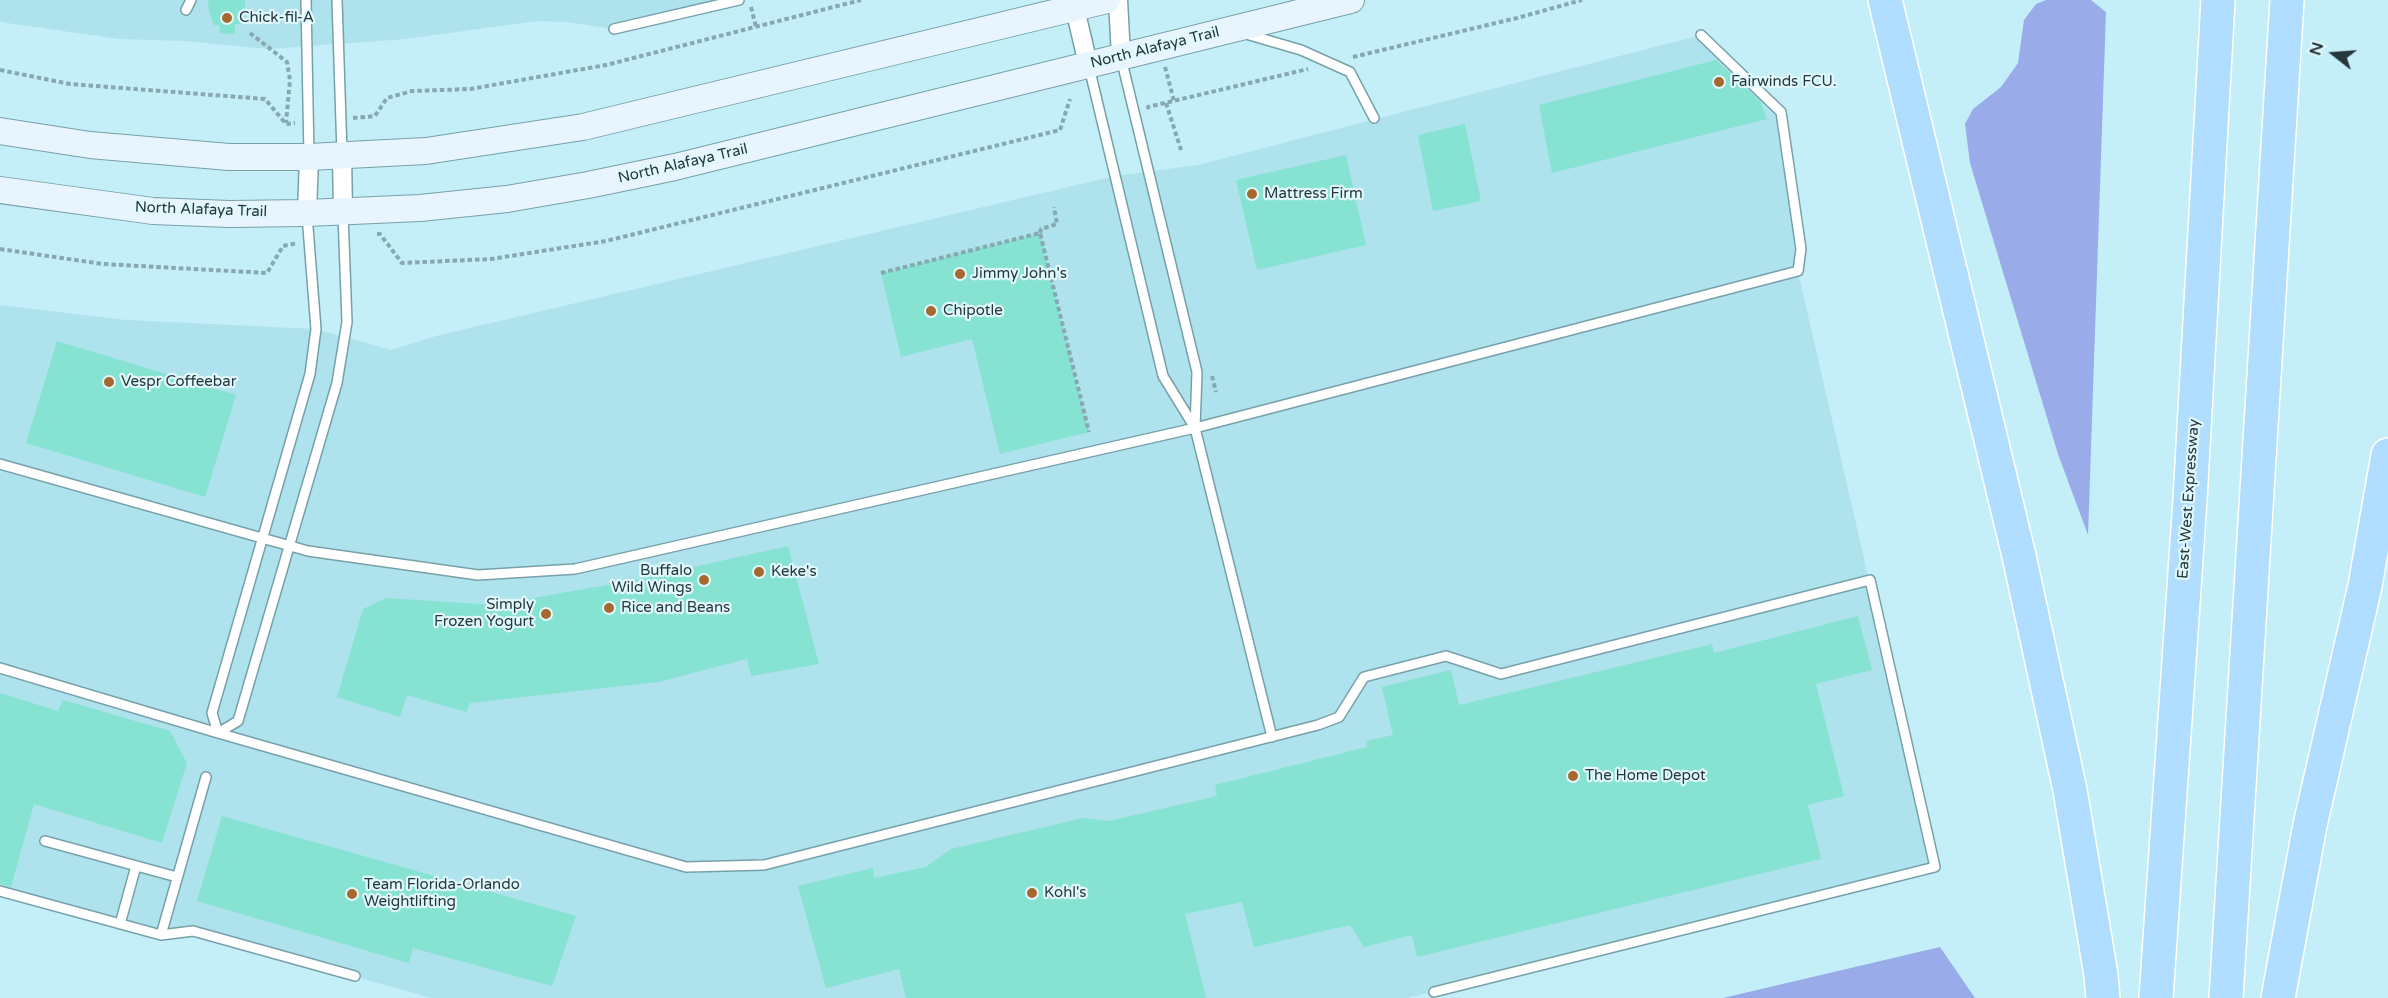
<!DOCTYPE html>
<html>
<head>
<meta charset="utf-8">
<style>
	body { margin:0 }
	#map { position:relative; width:2388px; height:998px; overflow:hidden; background:#c4eff8; font-family:"Varela Round",sans-serif }
	canvas { display:block }
	.north { position:absolute; left:2304px; top:24px; width:60px; height:60px; -webkit-text-stroke:4px #dff9fe; paint-order:stroke; rotate:287deg; font-size:16px; font-weight:700; line-height:24px; text-align:center; color:#26373b }
	.north::after { content:''; display:block; margin:auto; width:21px; height:27px; background:#26373b; clip-path:polygon(50% 0,100% 100%,50% 72%,0 100%) }
</style>
</head>
<body>
<div id="map">
<canvas width="2388" height="998"></canvas>
<div class="north">N</div>
</div>
<script>
const c = document.querySelector('canvas').getContext('2d');
c.lineJoin = 'round';
function paint(path, color) {
  c.fillStyle = color;
  c.fill(path, 'evenodd');
}
function shape(rows) {
  const path = new Path2D();
  for (const r of rows) {
    path.moveTo(r[0], r[1]);
    for (let i = 2; i < r.length; i += 2) path.lineTo(r[i], r[i + 1]);
  }
  return path;
}
function trace(path, color, width, dash) {
  c.strokeStyle = color;
  c.lineWidth = width;
  c.lineCap = dash ? 'butt' : 'round';
  c.setLineDash(dash || []);
  c.stroke(path);
}
function label(font, color, halo, rows, align = 'center') {
  c.font = font + ' "Varela Round",sans-serif';
  c.lineWidth = 4.5;
  c.setLineDash([]);
  c.textBaseline = 'middle';
  c.strokeStyle = halo;
  c.fillStyle = color;
  for (const [text, x, y, turn = 0] of rows) {
    c.save();
    c.translate(x, y);
    c.rotate((+turn || 0) * Math.PI / 180);
    c.textAlign = isNaN(turn) ? turn : align;
    if (halo) c.strokeText(text, 0, 0);
    c.fillText(text, 0, 0);
    c.restore();
  }
}
paint(shape([
	[0,0,727,0,614,29,566,22,537,21,406,39,268,49,184,41,119,39,0,22],
	[1701,35,1781,112,1801,249,1798,272,1935,867,1408,998,431,998,193,931,161,935,0,891,0,305,126,320,316,329,391,350,436,336,1115,176,1198,165]
]), '#aee2ed');
paint(shape([
	[2046,0,2091,0,2106,12,2088,535,2058,454,1970,163,1965,124,1973,109,2001,87,2018,63,2024,20,2036,4],
	[1940,947,1975,998,1723,998]
]), '#99abe9');
paint(shape([
	[208,0,245,0,245,12,242,24,235,24,235,34,220,33,219,25,214,25,209,11],
	[1716,60,1760,101,1767,119,1552,173,1539,105],
	[1465,124,1481,201,1433,211,1418,135],
	[1346,155,1366,245,1257,270,1236,180],
	[1040,233,1089,432,1000,454,972,339,901,357,881,273],
	[57,341,236,395,205,497,26,443],
	[788,546,819,664,751,676,747,659,658,682,470,703,466,712,407,695,400,717,337,697,363,609,386,598,494,605,635,580],
	[1858,616,1872,670,1816,684,1844,796,1808,805,1821,859,1417,957,1412,935,1364,947,1350,925,1254,947,1242,902,1185,914,1206,998,906,998,899,969,826,988,798,886,873,868,874,878,926,867,951,849,1083,818,1109,821,1217,796,1215,785,1367,747,1366,741,1393,735,1382,687,1451,670,1459,705,1712,644,1714,653],
	[0,693,58,711,63,700,170,731,187,763,162,843,34,804,11,887,0,884],
	[222,816,576,916,552,986,413,948,409,963,197,901]
]), '#86e3d2');
const lane = shape([
	[306,0,309,157],
	[337,0,342,153],
	[186,10,191,0],
	[614,29,739,0],
	[1246,34,1301,50,1350,72,1374,118],
	[1121,58,1197,372,1195,428,1272,737],
	[1089,67,1163,376,1195,428],
	[307,215,316,329,310,374,212,713,218,733,238,721,337,383,347,322,343,214],
	[0,464,308,551,478,575,575,569,1195,428,1798,271,1801,249,1781,112,1701,35],
	[0,668,218,733,686,867,764,865,1318,725,1339,717,1364,677,1446,656,1501,674,1870,580,1935,867,1434,992],
	[45,841,177,877],
	[0,891,161,935,193,931,355,976],
	[120,924,136,866],
	[161,935,206,777]
]);
const street = shape([
	[1118,0,1121,56],
	[1075,9,1088,64],
	[342,155,343,212],
	[307,213,309,157]
]);
const secondary = shape([
	[0,131,90,145,229,157,309,157,426,151,583,127,1107,0],
	[0,190,153,211,229,214,307,213,420,208,507,199,588,185,675,167,1351,0]
]);
const highway = shape([
	[1885,0,2019,556,2070,790,2101,975,2103,998],
	[2156,998,2190,500,2218,0],
	[2226,998,2287,0],
	[2278,998,2310,825,2365,586,2388,455]
]);
trace(lane, '#77a1a9', 12);
trace(street, '#77a1a9', 21);
trace(secondary, '#77a1a9', 28);
trace(highway, '#fff', 36);
trace(shape([
	[751,7,756,27],
	[250,33,287,62,290,80,286,123],
	[1353,57,1517,18,1582,0],
	[1165,67,1174,101],
	[0,70,70,84,265,99,286,124,295,123],
	[1166,103,1181,150],
	[1149,109,1148,107,1308,69],
	[353,118,375,116,387,98,412,91,470,89,606,65,861,0],
	[1040,233,1041,229,1057,224,1054,207],
	[377,234,380,234,402,263,491,259,606,241,1060,130,1070,99],
	[0,249,103,264,267,273,283,246,298,243],
	[881,273,1040,233,1089,432],
	[1212,376,1216,392]
]), '#87a8af', 4, [4.5, 3]);
trace(lane, '#fff', 9);
trace(street, '#fff', 18);
trace(secondary, '#e8f5ff', 26);
trace(highway, '#b1ddfe', 33);
for (const [x, y, r, color] of [
	[227,18,6,"#a6682e"],
	[1719,82,6,"#a6682e"],
	[1252,194,6,"#a6682e"],
	[960,274,6,"#a6682e"],
	[931,311,6,"#a6682e"],
	[109,382,6,"#a6682e"],
	[759,572,6,"#a6682e"],
	[704,580,6,"#a6682e"],
	[609,608,6,"#a6682e"],
	[546,614,6,"#a6682e"],
	[1573,776,6,"#a6682e"],
	[1032,893,6,"#a6682e"],
	[352,894,6,"#a6682e"]
]) {
  const dot = new Path2D();
  dot.arc(x, y, r, 0, 2 * Math.PI);
  c.fillStyle = color;
  c.fill(dot);
  trace(dot, '#dff9fe', 2);
}
label('15px', '#26373b', '#dff9fe', [
	["Chick-fil-A",239,18],
	["Fairwinds FCU.",1731,82],
	["Mattress Firm",1264,194],
	["Jimmy John's",972,274],
	["Chipotle",943,311],
	["Vespr Coffeebar",121,382],
	["Buffalo",692,571,"right"],
	["Wild Wings",692,588,"right"],
	["Keke's",771,572],
	["Simply",534,605,"right"],
	["Frozen Yogurt",534,622,"right"],
	["Rice and Beans",621,608],
	["The Home Depot",1585,776],
	["Team Florida-Orlando",364,885],
	["Weightlifting",364,902],
	["Kohl's",1044,893]
], 'left');
label('15px', '#26373b', '#dff9fe', [
	["North Alafaya Trail",1155,48,-14],
	["North Alafaya Trail",683,164,-13],
	["North Alafaya Trail",201,210,2],
	["East-West Expressway",2189,499,-86]
]);
</script>
</body>
</html>
